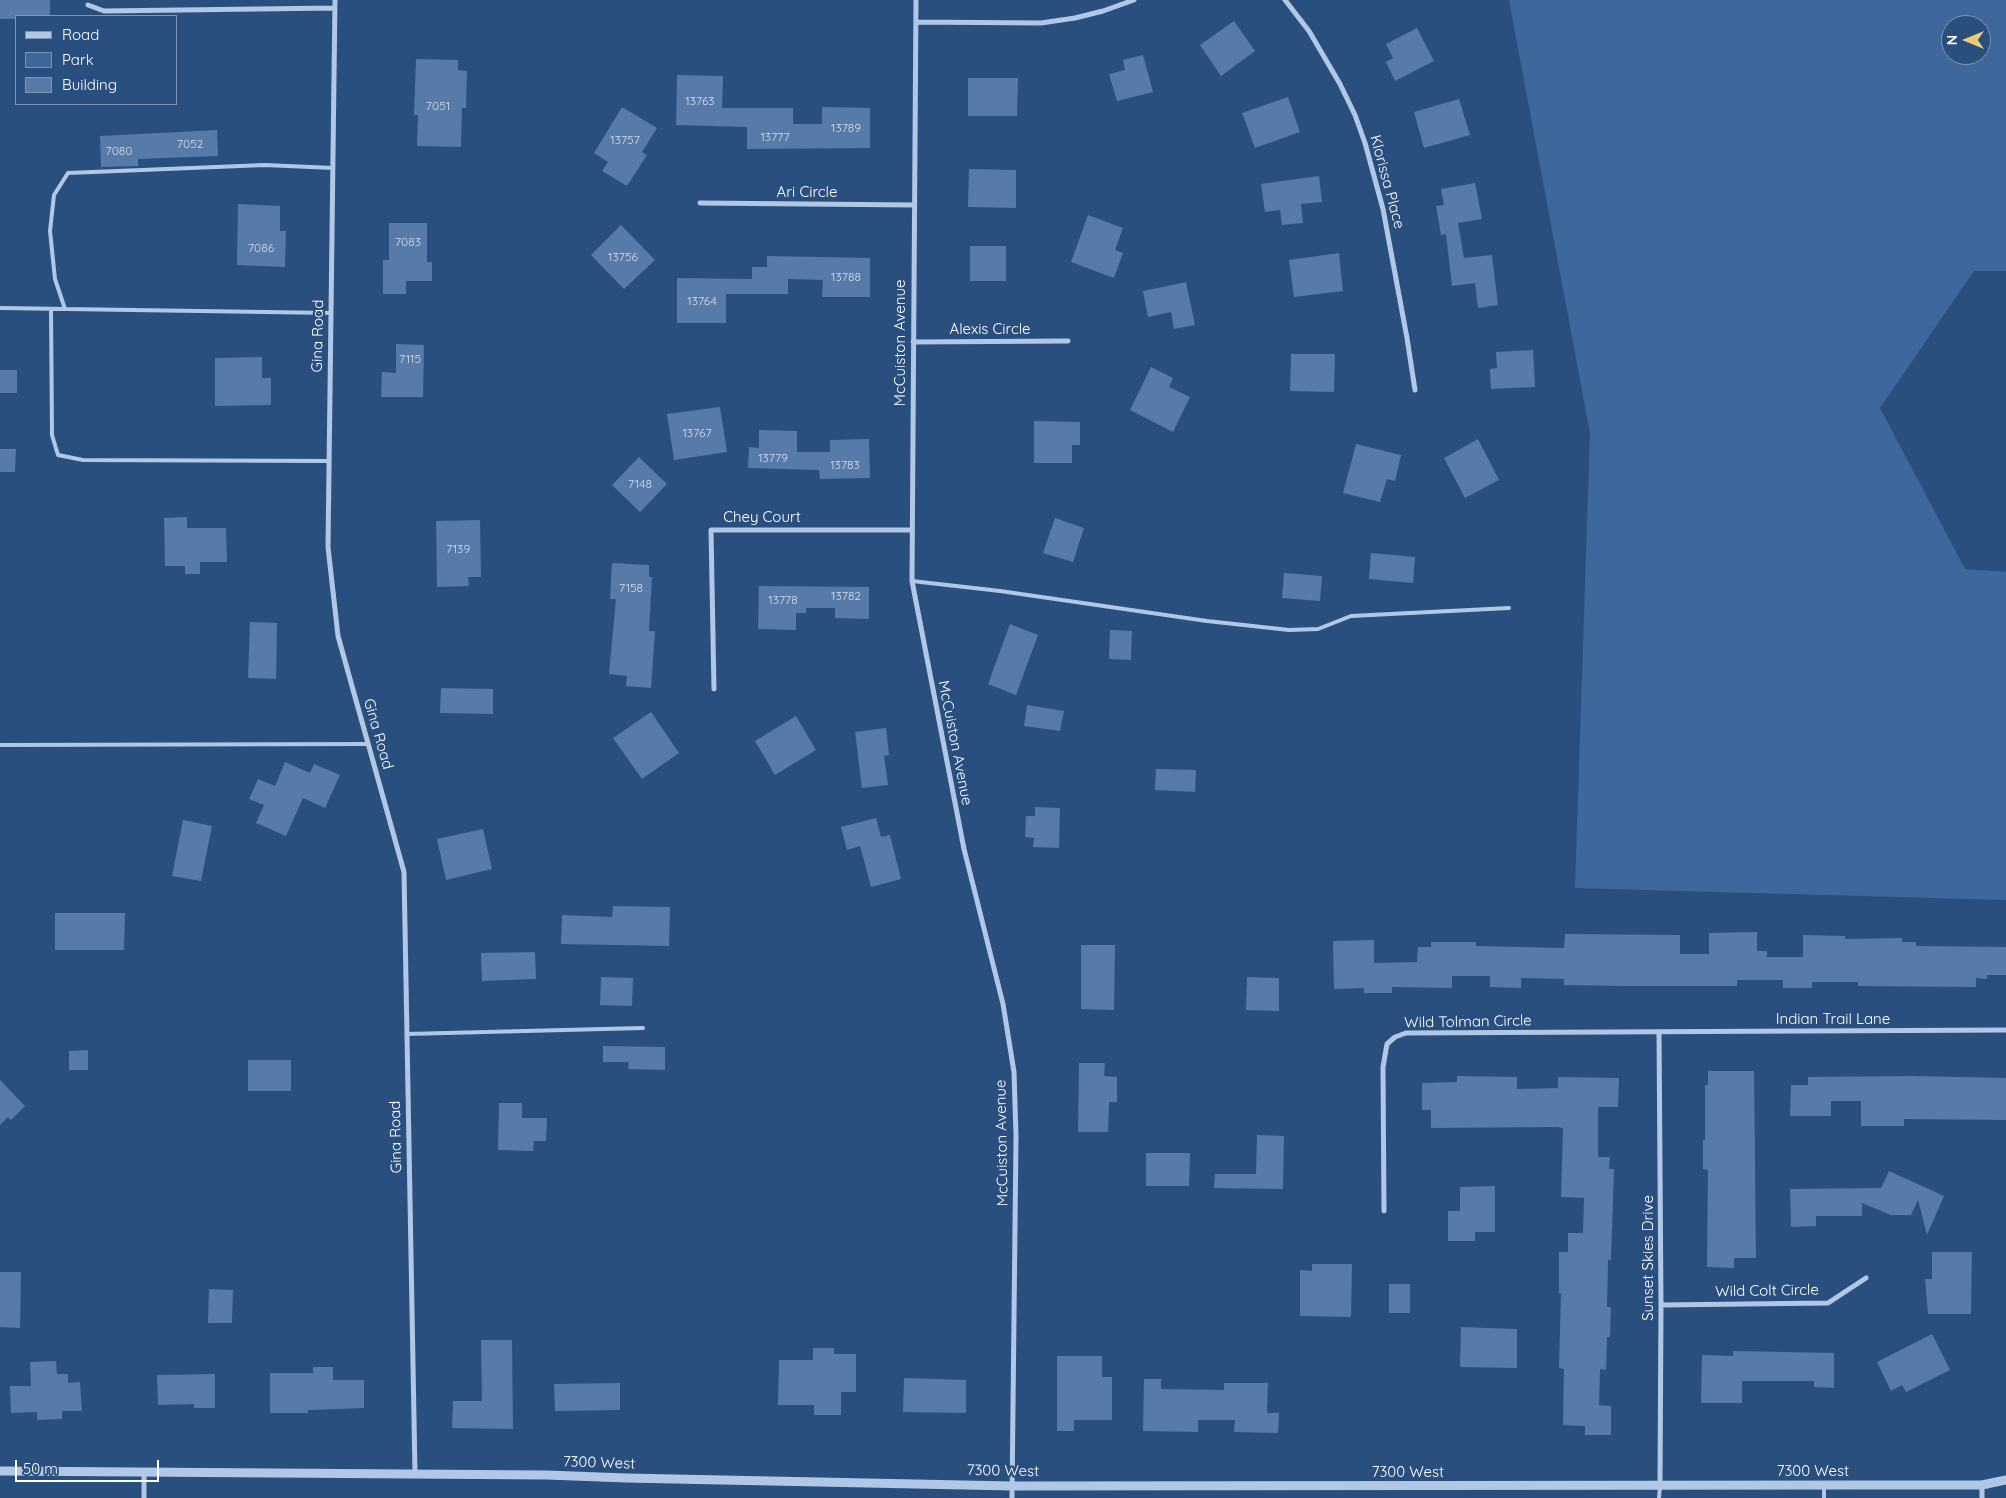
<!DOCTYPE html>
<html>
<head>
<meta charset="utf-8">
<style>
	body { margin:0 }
	#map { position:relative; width:2006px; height:1498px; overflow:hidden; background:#294f7f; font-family:Quicksand,sans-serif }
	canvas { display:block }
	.legend { position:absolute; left:15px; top:15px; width:162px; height:90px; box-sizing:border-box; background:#294f7f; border:1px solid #7f95b2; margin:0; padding:6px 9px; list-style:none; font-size:15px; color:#fff }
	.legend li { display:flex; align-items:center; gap:10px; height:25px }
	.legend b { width:25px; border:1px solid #7f95b2 }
	.north { position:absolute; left:1941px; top:15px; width:50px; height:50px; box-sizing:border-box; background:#294f7f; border:1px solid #7f95b2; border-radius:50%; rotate:270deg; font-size:14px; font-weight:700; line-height:20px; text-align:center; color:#fff }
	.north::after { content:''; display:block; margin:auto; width:18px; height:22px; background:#ecca77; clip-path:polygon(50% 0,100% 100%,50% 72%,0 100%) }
	.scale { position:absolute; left:15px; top:1460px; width:144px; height:22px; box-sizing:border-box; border:2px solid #fff; border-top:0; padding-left:6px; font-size:15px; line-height:18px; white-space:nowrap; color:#fff; -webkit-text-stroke:4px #294f7f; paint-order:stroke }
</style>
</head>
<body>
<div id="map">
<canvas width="2006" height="1498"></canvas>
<ul class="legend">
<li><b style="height:6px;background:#b0c8e5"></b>Road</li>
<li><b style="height:14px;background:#3e689c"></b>Park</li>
<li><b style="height:14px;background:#567ba9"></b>Building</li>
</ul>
<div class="north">N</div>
<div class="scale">50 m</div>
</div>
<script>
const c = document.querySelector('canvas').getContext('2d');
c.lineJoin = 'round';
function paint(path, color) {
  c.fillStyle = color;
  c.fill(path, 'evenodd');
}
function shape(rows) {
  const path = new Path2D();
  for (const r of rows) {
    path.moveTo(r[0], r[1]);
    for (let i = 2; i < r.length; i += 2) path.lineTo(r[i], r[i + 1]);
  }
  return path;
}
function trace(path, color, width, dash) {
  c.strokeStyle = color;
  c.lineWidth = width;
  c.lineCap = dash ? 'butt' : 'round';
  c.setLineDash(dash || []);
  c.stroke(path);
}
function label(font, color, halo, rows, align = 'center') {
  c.font = font + ' Quicksand,sans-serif';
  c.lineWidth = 4.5;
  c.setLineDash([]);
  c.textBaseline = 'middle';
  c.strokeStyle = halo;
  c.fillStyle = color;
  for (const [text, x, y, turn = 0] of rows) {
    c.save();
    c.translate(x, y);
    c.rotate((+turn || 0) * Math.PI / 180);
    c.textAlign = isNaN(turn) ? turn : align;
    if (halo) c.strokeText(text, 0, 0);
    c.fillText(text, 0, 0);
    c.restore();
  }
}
paint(shape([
	[1509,0,2006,0,2006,271,1974,271,1880,408,1965,569,2006,572,2006,900,1575,888,1590,433],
	[1951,25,1981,25,1981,55,1951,55]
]), '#3e689c');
paint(shape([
	[0,0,50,0,50,16,16,16,16,19,0,19],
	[1234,21,1255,51,1221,76,1200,45],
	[1417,28,1434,61,1395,81,1386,62,1393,58,1386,44],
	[1143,55,1153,92,1117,101,1109,74,1125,70,1123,60],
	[416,59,458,60,458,70,467,71,466,108,462,108,461,147,417,146,418,115,414,115],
	[677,75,723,76,722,108,793,108,793,124,822,124,822,107,870,108,870,148,747,149,747,127,676,125],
	[968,78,1018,78,1017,116,968,116],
	[1288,97,1300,132,1255,148,1242,113],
	[1459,99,1470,135,1424,148,1414,112],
	[622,107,657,128,642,152,647,155,627,186,602,171,608,162,594,153],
	[217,130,218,156,138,159,138,166,101,167,100,136],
	[969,169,1016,170,1016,208,968,207],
	[1319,176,1322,202,1301,204,1303,223,1282,225,1280,210,1265,212,1261,184],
	[1475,183,1482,219,1458,223,1464,258,1492,255,1498,305,1478,308,1475,283,1452,286,1446,234,1441,235,1436,206,1444,205,1441,189],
	[238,204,280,206,280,231,286,231,285,267,237,265],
	[1088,215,1123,228,1115,250,1123,253,1114,278,1071,262],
	[389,223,427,223,427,262,432,262,432,281,406,281,406,294,383,294,383,260,389,260],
	[621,225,655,260,624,289,591,255],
	[970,246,1006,246,1006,281,970,281],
	[1339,253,1343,291,1294,297,1289,260],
	[767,256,870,258,870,297,822,297,823,280,788,279,788,294,726,294,726,323,677,323,677,278,752,279,752,267,767,267],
	[1186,282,1195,325,1174,329,1171,312,1148,317,1143,291],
	[396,344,424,345,423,397,381,397,382,372,396,373],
	[1533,350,1535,387,1491,389,1490,369,1497,368,1496,352],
	[1291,354,1335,354,1334,392,1290,391],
	[262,357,262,378,271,378,271,405,215,406,215,358],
	[1151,367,1173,378,1169,387,1190,397,1173,432,1130,410],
	[0,370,17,370,17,393,0,393],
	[720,407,727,452,674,460,667,414],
	[1034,421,1080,422,1080,445,1072,445,1072,463,1034,463],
	[759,430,797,431,797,452,830,452,830,440,869,439,870,478,820,479,819,470,748,468,749,447,759,448],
	[1478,439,1499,480,1465,498,1444,458],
	[1356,444,1401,455,1395,481,1387,479,1380,502,1343,493],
	[0,449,16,449,15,472,0,472],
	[639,457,667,484,640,512,612,485],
	[187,517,187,528,226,528,227,562,200,562,200,574,185,574,185,566,165,566,164,518],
	[1055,518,1084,528,1073,562,1043,553],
	[480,520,481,577,468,577,469,586,437,587,436,521],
	[1371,553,1415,557,1413,583,1369,579],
	[612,563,649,565,649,577,652,577,649,631,655,631,651,688,626,686,627,676,609,674,616,599,610,599],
	[1284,573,1322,576,1320,601,1282,598],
	[759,586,869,587,869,619,835,618,835,608,806,608,806,613,796,613,796,630,758,629],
	[250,622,277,623,276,679,248,678],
	[1010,624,1038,635,1016,695,988,684],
	[1110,630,1132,631,1131,660,1109,659],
	[441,688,493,689,493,714,440,713],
	[1027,705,1064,711,1060,731,1024,726],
	[651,712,679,753,642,779,613,738],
	[796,716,816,750,775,775,755,741],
	[886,728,889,755,884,756,888,785,862,788,855,732],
	[285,762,310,773,314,764,340,775,325,808,303,798,286,836,256,823,264,805,249,799,258,779,275,786],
	[1156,769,1196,770,1195,792,1155,790],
	[1035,807,1060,808,1059,848,1033,847,1034,838,1025,837,1026,816,1035,816],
	[876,818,881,837,890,835,901,879,871,887,860,846,847,850,841,827],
	[183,820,212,826,201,881,172,876],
	[483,829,492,869,446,880,437,839],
	[613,906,670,907,669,946,561,944,562,915,612,917],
	[55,913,125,913,124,950,55,950],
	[1757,932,1757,951,1767,951,1767,957,1803,957,1803,935,1845,936,1845,939,1902,938,1902,942,1916,942,1916,946,2006,947,2006,975,1987,975,1987,979,1976,978,1976,987,1858,986,1858,982,1812,982,1812,988,1783,988,1783,980,1737,980,1737,986,1624,986,1564,985,1564,979,1521,978,1521,988,1490,987,1490,976,1452,976,1452,988,1392,987,1392,993,1364,993,1364,988,1334,989,1333,941,1374,940,1374,963,1417,962,1418,947,1431,947,1431,942,1476,942,1476,946,1564,948,1565,934,1680,935,1680,954,1709,954,1709,933],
	[1081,945,1115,945,1114,1010,1081,1009],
	[535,952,536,979,482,981,481,953],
	[601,977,633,978,632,1006,600,1005],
	[1247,977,1279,978,1279,1011,1246,1010],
	[603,1046,665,1047,665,1070,628,1069,629,1062,603,1062],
	[88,1050,88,1070,69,1070,69,1051],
	[248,1060,291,1060,291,1091,248,1091],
	[1079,1063,1105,1063,1104,1076,1117,1077,1117,1102,1109,1102,1108,1132,1078,1132],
	[1708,1071,1754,1071,1756,1258,1734,1258,1734,1268,1707,1267,1708,1170,1703,1169,1703,1140,1705,1140,1705,1085,1708,1085],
	[1457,1076,1517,1077,1517,1089,1558,1088,1558,1077,1619,1078,1618,1107,1598,1107,1598,1157,1610,1157,1609,1169,1614,1169,1611,1260,1608,1260,1607,1307,1611,1307,1610,1337,1607,1337,1606,1370,1600,1369,1599,1405,1611,1406,1611,1435,1585,1435,1585,1426,1563,1425,1564,1369,1559,1368,1561,1293,1559,1293,1559,1252,1568,1252,1568,1233,1583,1233,1584,1198,1561,1197,1563,1128,1557,1127,1431,1128,1431,1110,1422,1110,1422,1083,1457,1082],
	[1913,1076,2006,1078,2006,1120,1904,1119,1904,1126,1861,1126,1861,1101,1831,1101,1831,1116,1790,1116,1791,1085,1808,1085,1808,1077],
	[0,1080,25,1106,11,1120,8,1117,0,1125],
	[499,1103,522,1103,522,1118,547,1118,546,1141,534,1141,533,1151,498,1150],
	[1257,1135,1284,1136,1283,1189,1214,1188,1215,1174,1256,1174],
	[1146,1153,1190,1153,1189,1186,1146,1186],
	[1889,1171,1944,1196,1927,1235,1918,1200,1911,1215,1891,1215,1862,1203,1862,1216,1816,1216,1816,1226,1791,1227,1790,1189,1881,1188],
	[1495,1186,1495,1232,1475,1232,1475,1241,1448,1241,1448,1211,1460,1211,1460,1187],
	[1932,1252,1972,1252,1971,1314,1928,1314,1925,1279,1932,1279],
	[1312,1264,1352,1264,1351,1317,1300,1316,1300,1270,1312,1271],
	[0,1272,21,1272,20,1328,0,1327],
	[1389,1284,1410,1284,1410,1313,1389,1313],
	[209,1289,233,1290,232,1323,208,1323],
	[1461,1327,1517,1329,1517,1368,1460,1367],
	[1932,1334,1950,1370,1906,1392,1902,1385,1891,1391,1877,1362],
	[481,1340,512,1340,513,1429,452,1428,453,1401,482,1401],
	[813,1348,834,1348,834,1354,856,1354,856,1392,841,1392,841,1415,814,1415,814,1405,778,1405,779,1360,813,1360],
	[1733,1351,1834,1353,1834,1388,1814,1387,1814,1381,1742,1381,1742,1403,1701,1403,1702,1355,1733,1356],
	[1057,1356,1102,1356,1102,1377,1112,1377,1112,1420,1074,1420,1074,1431,1057,1431],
	[56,1361,57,1374,68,1374,68,1383,80,1382,82,1411,62,1411,62,1419,37,1420,37,1412,11,1413,10,1386,31,1386,30,1362],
	[313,1367,333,1367,333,1380,364,1380,364,1408,308,1410,308,1413,270,1413,270,1373,313,1373],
	[215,1374,215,1408,194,1408,194,1404,158,1405,157,1375],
	[904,1378,966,1380,966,1413,903,1412],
	[1144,1379,1161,1379,1161,1389,1224,1390,1224,1383,1268,1383,1267,1413,1279,1413,1278,1433,1234,1432,1235,1420,1198,1420,1198,1432,1143,1431],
	[620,1383,620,1410,555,1411,554,1384]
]), '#567ba9');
trace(shape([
	[0,308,331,313],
	[51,309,52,435,58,455,83,460,329,461],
	[65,309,55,279,50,231,54,195,68,173,265,165,333,168],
	[912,581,1000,591,1207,621,1289,630,1318,629,1351,616,1509,608],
	[0,745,368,744],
	[407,1034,643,1028],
	[1824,1485,1824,1498],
	[1659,1498,1660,1486]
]), '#b0c8e5', 4);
trace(shape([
	[335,0,328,547,338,636,404,872,415,1473],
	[916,0,912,581,964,849,1003,1004,1014,1072,1016,1136,1012,1498],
	[1285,0,1309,31,1340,84,1355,115,1365,143,1383,209,1407,338,1415,390],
	[88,5,104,11,335,8],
	[916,22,1041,23,1075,18,1103,11,1134,0],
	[700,203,913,205],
	[913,342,1068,341],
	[714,689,711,530,912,530],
	[1659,1033,1661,1305,1660,1484],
	[1384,1211,1383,1067,1387,1044,1395,1037,1406,1033,2006,1030],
	[1661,1305,1828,1303,1866,1278],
	[144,1473,144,1498],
	[1982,1485,1982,1498]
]), '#b0c8e5', 5);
trace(shape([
	[0,1471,547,1475,626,1478,1012,1486,1860,1485,1982,1485,2006,1480]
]), '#b0c8e5', 9);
label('12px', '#d5deea', null, [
	["13763",700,101],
	["7051",438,106],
	["13789",846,128],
	["13777",775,137],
	["13757",625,140],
	["7052",190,144],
	["7080",119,151],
	["7083",408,242],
	["7086",261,248],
	["13756",623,257],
	["13788",846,277],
	["13764",702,301],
	["7115",410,359],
	["13767",697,433],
	["13779",773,458],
	["13783",845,465],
	["7148",640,484],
	["7139",458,549],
	["7158",631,588],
	["13782",846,596],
	["13778",783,600]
]);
label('15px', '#fff', '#294f7f', [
	["Klorissa Place",1387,182,75],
	["Ari Circle",807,192],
	["Alexis Circle",990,329],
	["Gina Road",318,336,-89],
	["McCuiston Avenue",900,343,-90],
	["Chey Court",762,517],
	["Gina Road",378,734,74],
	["McCuiston Avenue",955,743,79],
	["Indian Trail Lane",1833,1019],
	["Wild Tolman Circle",1468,1022,-1],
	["Gina Road",396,1137,-91],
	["McCuiston Avenue",1002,1143,-91],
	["Sunset Skies Drive",1648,1258,-90],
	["Wild Colt Circle",1767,1291,-1],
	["7300 West",599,1463,2],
	["7300 West",1003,1471,1],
	["7300 West",1813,1471],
	["7300 West",1408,1472]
]);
</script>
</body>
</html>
